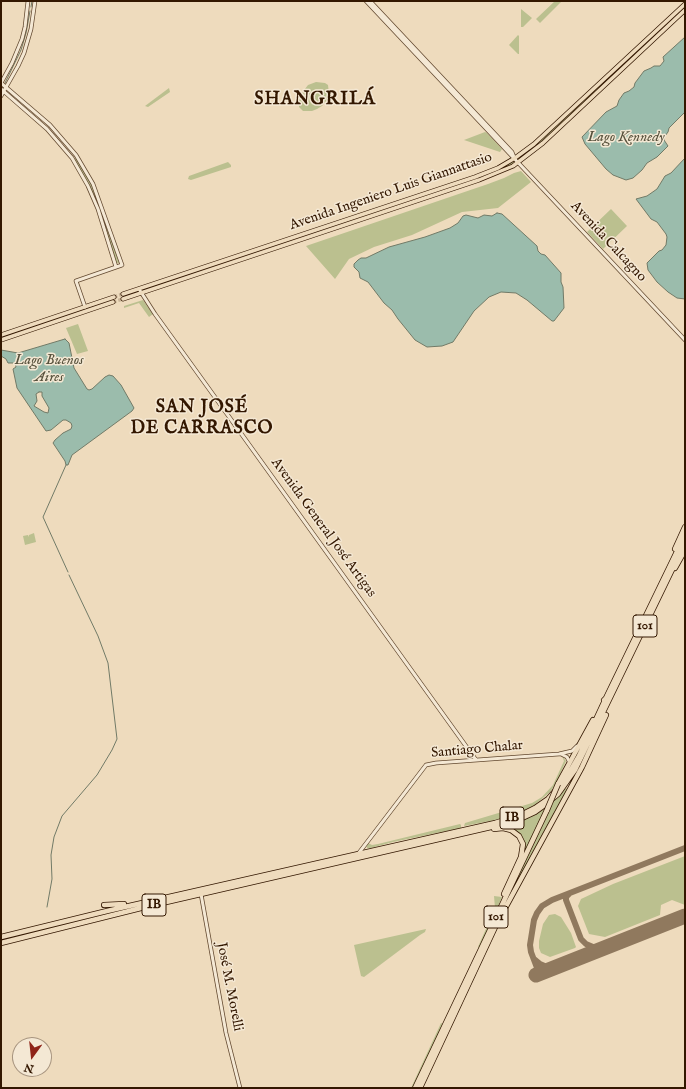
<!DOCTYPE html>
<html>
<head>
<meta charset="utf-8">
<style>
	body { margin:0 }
	#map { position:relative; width:686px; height:1089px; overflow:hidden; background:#eedbbd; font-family:"IM FELL English",serif }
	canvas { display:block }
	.frame { position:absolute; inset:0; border:2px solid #331700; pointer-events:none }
	.north { position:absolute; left:12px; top:1037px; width:40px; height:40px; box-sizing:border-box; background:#f4e8d4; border:1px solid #a7947f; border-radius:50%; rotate:195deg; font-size:11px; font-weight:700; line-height:16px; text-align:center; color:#331700 }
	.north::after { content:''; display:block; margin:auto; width:14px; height:18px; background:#8f2418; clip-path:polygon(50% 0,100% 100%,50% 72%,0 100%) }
</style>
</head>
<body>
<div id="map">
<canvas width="686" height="1089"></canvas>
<div class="frame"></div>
<div class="north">N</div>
</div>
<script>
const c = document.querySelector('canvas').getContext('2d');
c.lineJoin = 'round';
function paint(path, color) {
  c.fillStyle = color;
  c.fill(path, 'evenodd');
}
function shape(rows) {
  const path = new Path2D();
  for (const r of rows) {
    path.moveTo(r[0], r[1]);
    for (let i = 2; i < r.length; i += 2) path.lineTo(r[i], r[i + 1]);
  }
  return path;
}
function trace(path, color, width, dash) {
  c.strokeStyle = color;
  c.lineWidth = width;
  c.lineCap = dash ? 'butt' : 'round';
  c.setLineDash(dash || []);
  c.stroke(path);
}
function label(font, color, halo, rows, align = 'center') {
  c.font = font + ' "IM FELL English",serif';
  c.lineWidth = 3;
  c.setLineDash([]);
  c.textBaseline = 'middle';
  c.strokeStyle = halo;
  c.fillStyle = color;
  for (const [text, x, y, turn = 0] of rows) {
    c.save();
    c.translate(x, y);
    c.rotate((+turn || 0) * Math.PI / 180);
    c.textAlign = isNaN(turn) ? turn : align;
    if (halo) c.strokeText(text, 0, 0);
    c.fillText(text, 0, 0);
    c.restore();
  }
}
paint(shape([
	[555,1,560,1,561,2,540,23,536,19],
	[521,9,532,18,523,27,521,27],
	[518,35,519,36,519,54,518,54,509,45],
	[646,42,647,43,542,142,520,158],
	[316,82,325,83,328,85,329,94,327,100,322,106,317,109,312,111,303,111,299,107,299,99,302,93,308,85],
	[169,88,170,92,148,107,145,106],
	[485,132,487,133,502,149,500,152,464,140],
	[77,158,90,181,100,206,98,207,88,182,74,159],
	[513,161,514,163,483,177,301,238,301,236,451,186],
	[228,162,231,165,231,167,191,180,188,179,189,176],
	[521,171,531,182,498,208,462,212,412,235,374,247,349,259,335,279,306,246,488,184,504,178,514,173],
	[611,209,627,226,603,249,587,232],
	[102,210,119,263,116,263,99,211],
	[143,300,153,314,149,317,139,303,124,308,124,306],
	[78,324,88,351,77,354,66,328],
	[34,533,36,542,25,545,23,536,28,535,29,537,29,535],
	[562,756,566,761,555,785,550,792,532,807,506,818,464,826,465,823,532,803,542,797,553,785,564,761],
	[569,788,502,910,552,803,565,789],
	[546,807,511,884,522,858,523,839,501,826,524,820],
	[460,824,461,825,461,828,393,842,371,848,367,848,366,845,368,843,372,845,378,844],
	[685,856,685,905,672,900,661,905,660,915,605,937,589,934,578,906,581,899,613,884],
	[494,896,502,897,480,948,478,947,495,908],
	[555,914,561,917,571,933,576,947,575,948,550,957,541,953,539,948,539,941,543,924,549,915],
	[426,929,425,932,420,935,364,977,361,976,354,945],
	[441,1023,443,1024,413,1088,411,1088]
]), '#bbc08f');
const water = shape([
	[685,37,685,112,669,128,668,132,665,136,664,140,668,146,657,157,647,163,642,170,633,178,626,180,613,175,606,169,585,144,582,137,606,112,617,106,619,100,624,93,629,91,634,87,635,83,644,71,651,68,654,66,660,66,664,61,663,57,685,37],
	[685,158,685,299,677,298,668,292,657,282,648,270,647,263,659,251,662,250,666,245,667,237,666,234,657,222,651,219,636,199,647,196,657,189,665,176,671,173,685,158],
	[497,213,502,214,537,246,538,251,541,254,545,255,561,273,561,282,563,287,564,308,554,321,552,321,527,300,516,293,501,292,489,297,474,311,453,342,442,346,427,347,415,340,398,319,392,310,384,303,368,282,360,278,359,272,354,267,354,264,358,260,361,258,366,258,389,247,425,237,450,228,458,223,463,216,466,215,478,218,484,215,492,216,497,213],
	[65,339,69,343,74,368,87,389,89,390,92,389,105,377,109,375,113,376,121,385,134,408,132,411,72,455,68,465,66,465,65,461,53,443,55,440,63,433,71,429,72,426,71,423,66,420,63,420,51,430,46,431,17,388,13,369,16,367,15,363,8,363,6,359,1,356,1,350,18,353,65,339],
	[39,392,42,392,42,396,49,408,48,413,44,412,34,406,37,401,36,394,39,392]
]);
paint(water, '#9bbcac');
trace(water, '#717a67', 1);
trace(shape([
	[31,7,32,1],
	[5,83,21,50,26,33,30,11],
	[66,465,43,517,68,572],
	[47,907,52,879,51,855,54,837,62,816,97,775,112,750,117,739,108,663,98,636,69,575]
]), '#717a67', 1);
trace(shape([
	[569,894,566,897,566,900,581,939,586,944,593,947,606,947],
	[534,959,540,964,547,967,560,965],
	[539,973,531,952,530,945,534,920,537,913,542,906,552,900,685,848]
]), '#90795e', 6);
trace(shape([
	[536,975,685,916]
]), '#90795e', 15);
trace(shape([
	[114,297,123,294],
	[113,302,123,299]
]), '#c9b497', 3.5, [3.5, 2]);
const minor = shape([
	[28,1,25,27,22,39,12,63,1,83,50,125,76,155,93,184,122,265,76,281,85,307],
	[366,1,685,340],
	[370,1,512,152,514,157],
	[1,89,47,129,72,158,88,186,98,209,116,267],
	[1,96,18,66,24,53,31,29,35,1],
	[139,289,155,314,199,375,476,760],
	[561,754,567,757,569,761],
	[358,854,426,765,436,763,559,754,572,751,577,746],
	[201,894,226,1033,240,1088]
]);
const major = shape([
	[123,294,475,177,498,168,515,158,534,144,685,4],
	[123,299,479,180,513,166,543,143,685,10],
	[1,335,114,297],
	[1,340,113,302]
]);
const highway = shape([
	[675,549,685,527],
	[675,568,684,552],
	[604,700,606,698,685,535],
	[558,784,593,720],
	[494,829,503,828,511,830,519,836,523,844,521,857,504,894],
	[104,905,124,904],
	[1,937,107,911,495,823,521,815,535,808,548,799,565,780,579,756,606,698],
	[1,943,149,906,504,824,520,819,535,812,546,804,558,794,575,770,685,543],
	[415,1088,547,810],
	[420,1088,497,923,582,767,606,715]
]);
trace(minor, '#62482f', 4.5);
trace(major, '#331700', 5);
trace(highway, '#331700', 6);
trace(minor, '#f4e8d4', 3);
trace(major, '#eedbbd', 3.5);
trace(highway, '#eedbbd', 4.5);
const highwayBridge = shape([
	[547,810,558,784]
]);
trace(highwayBridge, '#331700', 6, []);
trace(highwayBridge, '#eedbbd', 4.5);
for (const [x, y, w] of [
	[645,626,24],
	[512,818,24],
	[154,905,24],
	[496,917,24]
]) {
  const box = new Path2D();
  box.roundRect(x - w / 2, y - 11, w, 22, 3);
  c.fillStyle = '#f4e8d4';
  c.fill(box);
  trace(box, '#331700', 1);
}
label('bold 13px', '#331700', null, [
	["101",645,626],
	["IB",512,818],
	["IB",154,905],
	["101",496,917]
]);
label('14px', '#331700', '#f4e8d4', [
	["Avenida Ingeniero Luis Giannattasio",391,192,-19],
	["Avenida Calcagno",608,242,47],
	["Avenida General José Artigas",323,528,54],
	["Santiago Chalar",477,750,-5],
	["José M. Morelli",229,987,79]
]);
label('italic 15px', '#57513c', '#f4e8d4', [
	["Lago Kennedy",626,138],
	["Lago Buenos",49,361],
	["Aires",49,378]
]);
c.letterSpacing = '1px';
label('bold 18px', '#331700', '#f4e8d4', [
	["SHANGRILÁ",315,100],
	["SAN JOSÉ",202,408],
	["DE CARRASCO",202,429]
]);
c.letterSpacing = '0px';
</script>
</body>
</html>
